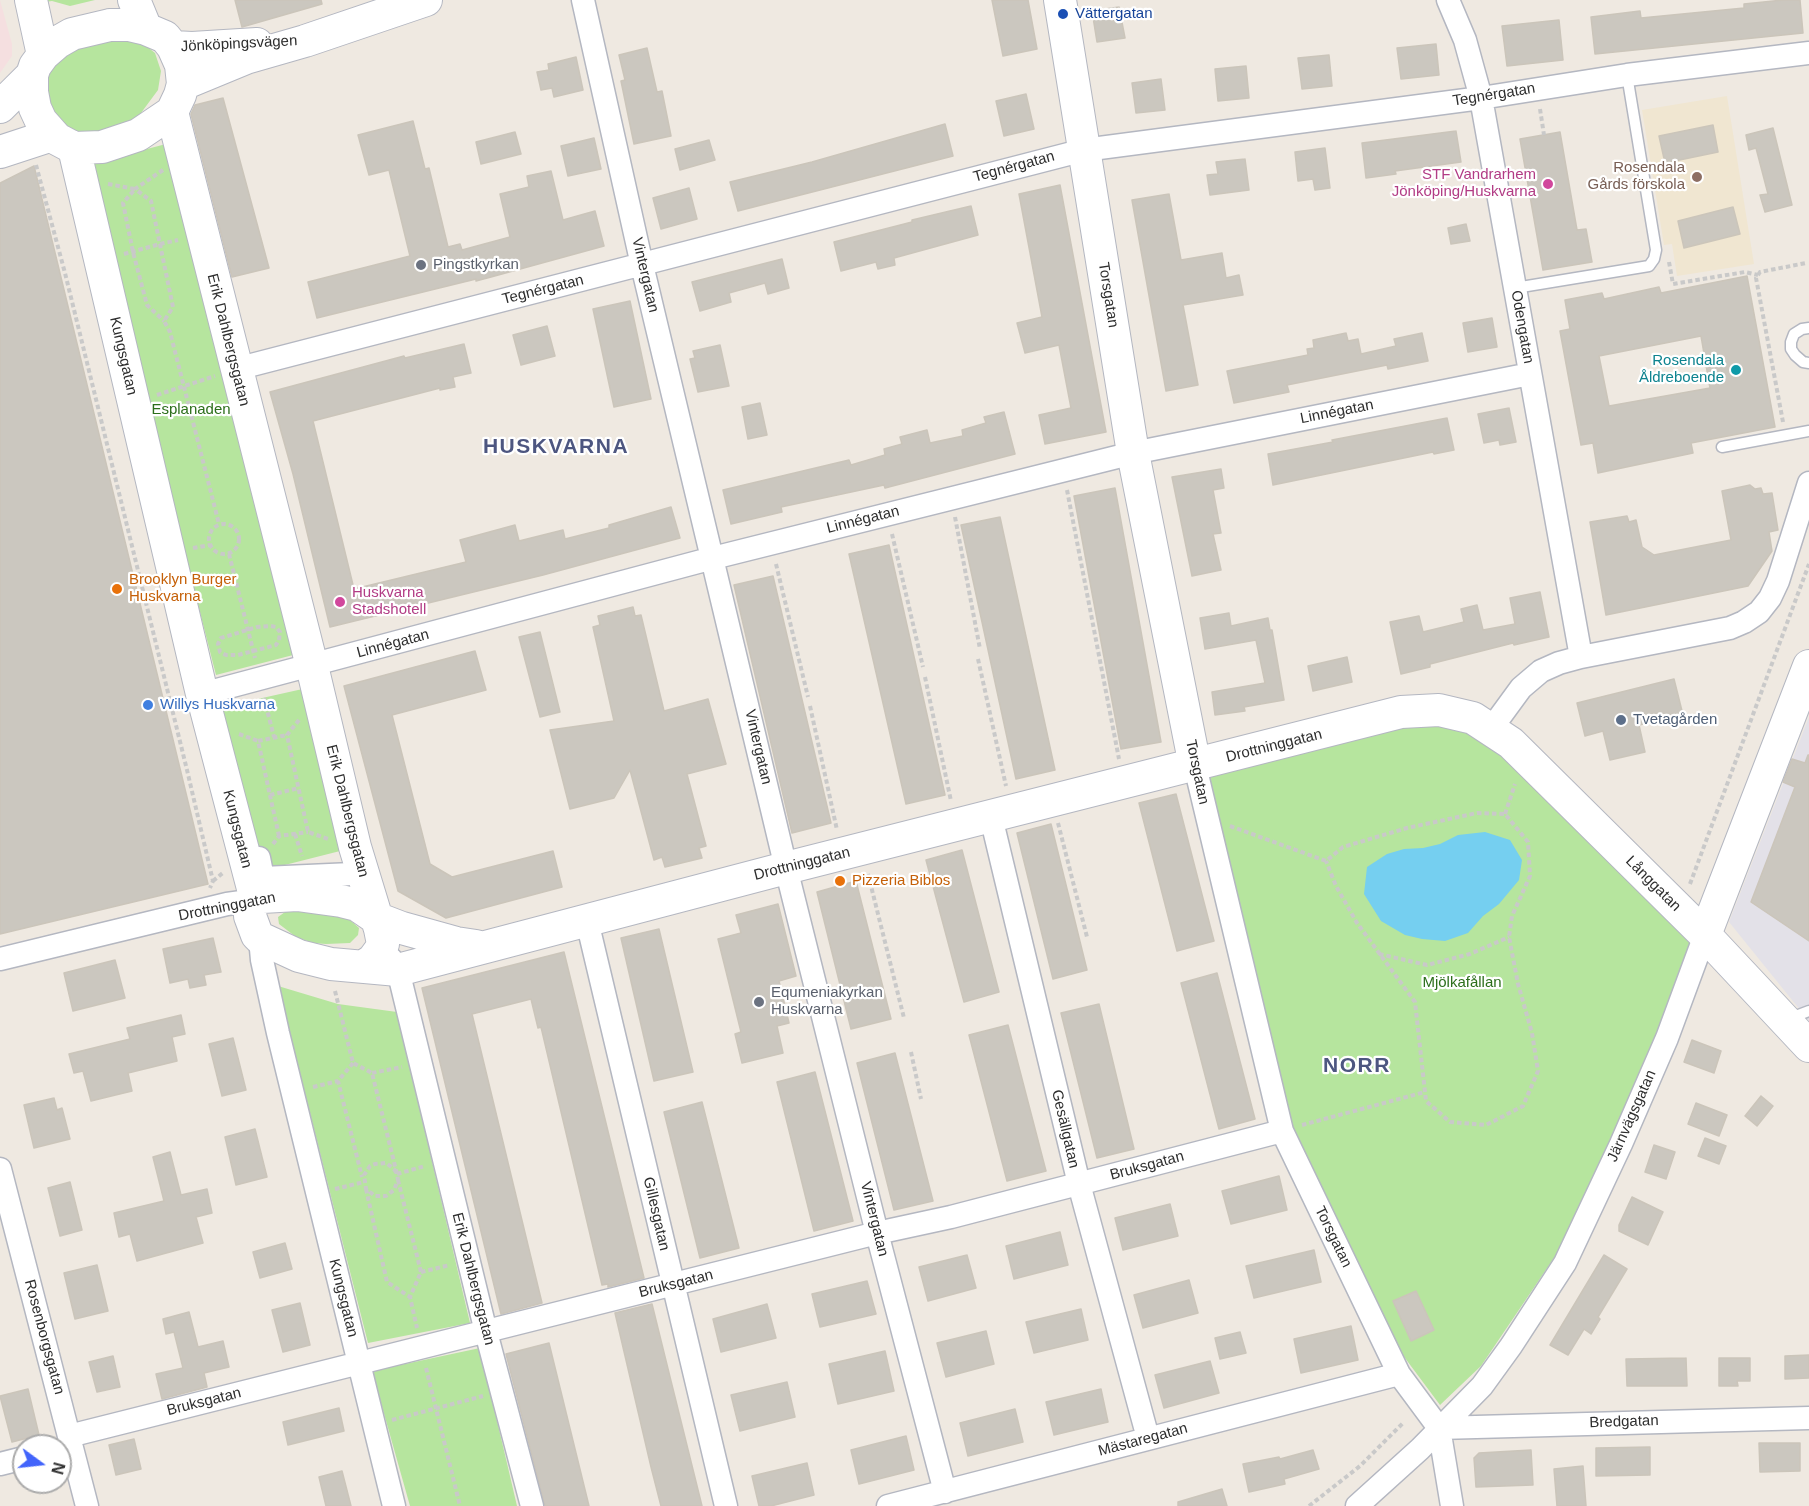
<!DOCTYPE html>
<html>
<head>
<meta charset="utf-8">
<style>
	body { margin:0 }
	#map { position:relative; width:1809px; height:1506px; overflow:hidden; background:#efe9e1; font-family:Helvetica,sans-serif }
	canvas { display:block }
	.north { position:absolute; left:12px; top:1434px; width:60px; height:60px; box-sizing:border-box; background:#fff; border:2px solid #ababab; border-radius:50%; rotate:105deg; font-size:16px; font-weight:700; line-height:24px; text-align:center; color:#2e2e2e }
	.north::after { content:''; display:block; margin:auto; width:21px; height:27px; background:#4264fb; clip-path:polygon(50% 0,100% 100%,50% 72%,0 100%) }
</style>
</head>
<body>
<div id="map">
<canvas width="1809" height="1506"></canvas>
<div class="north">N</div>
</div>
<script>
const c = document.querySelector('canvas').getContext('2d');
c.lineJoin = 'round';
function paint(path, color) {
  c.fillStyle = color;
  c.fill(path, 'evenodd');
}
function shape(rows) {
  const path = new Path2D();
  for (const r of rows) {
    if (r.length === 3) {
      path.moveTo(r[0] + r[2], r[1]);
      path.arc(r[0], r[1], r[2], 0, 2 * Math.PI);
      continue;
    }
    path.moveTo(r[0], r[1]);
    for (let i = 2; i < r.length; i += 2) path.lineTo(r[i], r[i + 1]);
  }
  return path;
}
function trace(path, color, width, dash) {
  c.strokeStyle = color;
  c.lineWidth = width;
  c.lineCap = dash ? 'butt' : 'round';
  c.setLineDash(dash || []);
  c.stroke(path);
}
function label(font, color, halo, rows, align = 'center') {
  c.font = font + ' Helvetica,sans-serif';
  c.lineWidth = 4.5;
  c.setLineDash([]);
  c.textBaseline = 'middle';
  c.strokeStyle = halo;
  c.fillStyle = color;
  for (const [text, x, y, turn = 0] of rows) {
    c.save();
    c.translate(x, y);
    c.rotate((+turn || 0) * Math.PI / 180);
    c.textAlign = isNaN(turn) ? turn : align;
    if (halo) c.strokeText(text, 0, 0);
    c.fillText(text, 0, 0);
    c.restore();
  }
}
paint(shape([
	[1809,717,1809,1021,1729,922]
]), '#e3e1e8');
paint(shape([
	[1727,96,1754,264,1677,276,1672,244,1664,245,1642,110]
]), '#f0e6d1');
paint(shape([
	[0,0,12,44,12,56,0,73]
]), '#f5dfe0');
paint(shape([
	[45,0,95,0,70,6,52,1,45,2],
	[100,36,140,41,155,53,161,71,158,90,138,117,112,131,94,135,70,131,49,112,46,78,54,65,64,55],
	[166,144,297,654,216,675,86,165],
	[307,688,348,849,265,870,254,853,222,707],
	[1424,722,1496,737,1693,933,1657,1035,1613,1135,1560,1249,1481,1366,1440,1405,1402,1354,1291,1123,1208,776],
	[308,908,349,919,359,928,358,935,350,943,326,944,313,943,296,937,279,924,278,917,285,912],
	[278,986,338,1004,397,1012,470,1323,368,1343],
	[480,1348,517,1506,410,1506,372,1371]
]), '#b6e59e');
paint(shape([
	[1485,832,1510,840,1522,860,1519,880,1499,904,1483,916,1468,933,1445,941,1422,939,1405,935,1381,921,1364,894,1367,867,1387,854,1404,849,1423,848,1440,844,1458,835]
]), '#75cff0');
const building = shape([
	[235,0,321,0,322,4,242,27,235,0],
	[992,0,1028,0,1037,49,1003,56,992,0],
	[1783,0,1800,0,1803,33,1595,54,1591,17,1640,11,1641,18,1744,8,1744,4,1783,0],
	[1119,7,1125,38,1097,42,1092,11,1119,7],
	[1559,20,1563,60,1507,66,1502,26,1559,20],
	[1436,44,1439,75,1401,79,1397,48,1436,44],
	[647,48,657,92,662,91,671,136,634,144,621,81,625,80,619,55,647,48],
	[1329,55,1332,86,1302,89,1298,58,1329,55],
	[576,57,583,90,554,97,552,88,541,90,537,72,549,70,548,64,576,57],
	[1246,66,1249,98,1218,101,1215,69,1246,66],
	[1161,79,1165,110,1136,113,1132,83,1161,79],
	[1026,94,1034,129,1004,136,996,101,1026,94],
	[223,98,269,268,232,277,191,114,195,105,223,98],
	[413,121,425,169,429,168,448,247,460,244,462,250,510,237,500,194,529,187,527,176,551,171,563,220,595,211,604,246,491,277,476,281,476,279,317,318,308,282,410,256,389,170,369,175,358,135,413,121],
	[945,124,953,156,738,211,730,182,812,162,945,124],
	[1713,125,1718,152,1665,163,1659,136,1713,125],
	[1773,128,1792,205,1765,212,1760,195,1768,194,1756,148,1749,150,1746,135,1773,128],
	[1456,131,1461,162,1395,171,1396,174,1366,178,1362,143,1456,131],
	[515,132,521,154,481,164,476,142,515,132],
	[1560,132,1577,230,1586,229,1592,262,1543,270,1520,139,1560,132],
	[594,138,601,169,568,176,561,146,594,138],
	[709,140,715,160,680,170,675,149,709,140],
	[1325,148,1330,188,1315,190,1313,179,1298,181,1295,152,1325,148],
	[1245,159,1249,190,1210,195,1207,175,1218,174,1216,162,1245,159],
	[34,166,208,884,0,934,0,183,34,166],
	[1060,185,1106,432,1045,444,1039,415,1071,408,1059,345,1025,353,1017,323,1042,317,1019,194,1060,185],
	[689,188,697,219,661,229,653,198,689,188],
	[1169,194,1181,260,1222,253,1226,278,1239,275,1243,295,1183,305,1198,385,1166,391,1132,200,1169,194],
	[971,206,978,235,894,258,895,265,878,269,876,262,841,271,834,242,912,222,912,220,971,206],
	[1733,207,1740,234,1684,248,1678,221,1733,207],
	[1466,224,1470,241,1451,244,1448,228,1466,224],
	[782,259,789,288,768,294,765,283,729,293,731,302,700,311,692,282,782,259],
	[1747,276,1775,427,1691,443,1693,453,1598,473,1593,443,1581,445,1560,331,1570,329,1565,300,1602,293,1604,299,1659,287,1661,293,1747,276],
	[1701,336,1710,388,1609,406,1599,356,1701,336],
	[630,301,651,399,614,407,593,309,630,301],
	[1492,318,1497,347,1468,352,1463,323,1492,318],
	[547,326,555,356,521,365,513,335,547,326],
	[1346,333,1348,341,1358,339,1361,354,1396,346,1394,339,1422,333,1428,361,1388,369,1387,365,1287,385,1289,392,1234,403,1227,371,1308,355,1307,349,1314,348,1313,340,1346,333],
	[464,344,471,373,453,377,455,387,440,390,440,388,313,421,354,589,466,562,460,540,515,525,519,541,563,530,565,539,609,528,609,525,671,507,680,538,543,575,330,627,293,474,270,392,404,356,405,358,464,344],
	[720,345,729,386,698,392,690,359,695,358,693,351,720,345],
	[760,403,767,435,748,439,742,407,760,403],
	[1509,408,1516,442,1500,445,1499,440,1484,443,1478,414,1509,408],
	[1004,412,1015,454,885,488,884,485,781,507,782,512,731,524,723,490,849,460,851,465,885,455,884,449,902,444,900,437,927,430,930,443,963,436,962,430,986,423,984,417,1004,412],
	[1447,418,1454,450,1434,454,1433,452,1273,485,1268,454,1333,442,1332,440,1447,418],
	[1221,469,1224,488,1213,490,1221,533,1213,534,1221,570,1192,576,1172,477,1221,469],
	[1750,485,1755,489,1761,488,1763,494,1772,493,1778,530,1769,532,1772,551,1748,586,1606,615,1590,522,1627,516,1629,522,1636,520,1642,547,1654,555,1731,540,1722,491,1750,485],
	[1115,488,1161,742,1121,749,1074,496,1115,488],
	[1000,517,1055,770,1016,779,961,525,1000,517],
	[889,545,945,795,906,804,849,554,889,545],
	[773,576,831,823,792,833,734,585,773,576],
	[1540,592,1549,637,1514,645,1513,643,1430,664,1430,667,1401,674,1390,622,1419,616,1423,632,1464,622,1461,609,1477,605,1483,630,1515,624,1510,598,1540,592],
	[633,607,635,616,641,615,664,711,708,699,726,764,687,774,706,846,699,848,702,858,665,867,662,857,654,860,630,770,614,798,570,809,550,730,614,721,593,627,600,625,598,616,633,607],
	[1229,613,1231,626,1268,618,1270,630,1272,630,1284,700,1244,707,1245,711,1215,715,1212,692,1265,683,1256,640,1205,649,1200,618,1229,613],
	[540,632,560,712,540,717,519,637,540,632],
	[475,651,486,690,392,715,430,864,452,877,553,851,562,887,446,918,398,891,344,686,475,651],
	[1347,657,1352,682,1313,691,1308,666,1347,657],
	[1674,679,1683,715,1639,725,1645,752,1610,760,1603,731,1585,736,1577,703,1674,679],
	[1808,755,1809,755,1809,941,1751,902,1795,787,1783,782,1792,759,1805,763,1808,755],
	[1176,794,1214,941,1177,951,1139,803,1176,794],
	[1051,824,1087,970,1053,979,1017,833,1051,824],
	[962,850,999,992,964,1002,926,860,962,850],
	[856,881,891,1019,851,1029,817,892,856,881],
	[778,904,796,976,779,981,789,1023,777,1026,783,1053,742,1063,735,1034,741,1032,718,939,741,933,736,915,778,904],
	[659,929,693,1072,654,1081,621,938,659,929],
	[213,938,221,972,204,975,206,985,190,988,188,979,170,983,163,949,213,938],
	[564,952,644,1278,608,1287,608,1284,602,1285,541,1027,538,1028,531,999,472,1014,542,1303,501,1314,422,988,564,952],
	[115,960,125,998,73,1011,64,973,115,960],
	[1217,973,1255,1119,1219,1129,1181,983,1217,973],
	[1099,1004,1134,1149,1097,1158,1061,1013,1099,1004],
	[181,1015,185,1034,172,1037,177,1061,128,1073,132,1091,91,1101,83,1071,74,1073,69,1054,130,1039,127,1028,181,1015],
	[1008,1025,1046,1171,1007,1181,969,1035,1008,1025],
	[233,1038,246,1090,222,1096,209,1044,233,1038],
	[1692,1040,1721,1051,1714,1073,1684,1062,1692,1040],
	[895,1053,933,1201,894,1210,857,1063,895,1053],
	[815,1072,853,1221,814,1231,777,1082,815,1072],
	[1761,1096,1773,1106,1757,1126,1745,1116,1761,1096],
	[54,1098,57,1110,62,1108,70,1139,34,1148,24,1105,54,1098],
	[702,1102,739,1248,700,1258,664,1112,702,1102],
	[1696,1103,1727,1115,1719,1136,1688,1124,1696,1103],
	[255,1129,267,1177,236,1185,225,1137,255,1129],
	[1705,1138,1726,1146,1719,1164,1698,1156,1705,1138],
	[1654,1145,1675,1152,1666,1179,1645,1172,1654,1145],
	[170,1152,181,1195,207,1189,212,1213,196,1217,203,1243,137,1261,130,1234,119,1237,114,1213,164,1201,153,1157,170,1152],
	[1279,1176,1287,1210,1231,1224,1222,1191,1279,1176],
	[70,1182,82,1230,60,1236,48,1188,70,1182],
	[1632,1197,1663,1212,1648,1245,1619,1231,1619,1225,1632,1197],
	[1170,1204,1178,1236,1123,1250,1115,1218,1170,1204],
	[1060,1232,1068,1265,1014,1279,1006,1246,1060,1232],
	[285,1243,292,1269,260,1278,253,1252,285,1243],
	[1314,1250,1321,1282,1254,1298,1246,1266,1314,1250],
	[967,1255,976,1288,928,1301,919,1267,967,1255],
	[1604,1255,1627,1269,1598,1317,1600,1319,1591,1334,1584,1329,1568,1355,1550,1345,1604,1255],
	[97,1265,108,1311,75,1319,64,1273,97,1265],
	[1189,1280,1198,1313,1143,1328,1134,1295,1189,1280],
	[867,1281,876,1314,820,1327,812,1294,867,1281],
	[1416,1291,1434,1330,1411,1341,1393,1301,1416,1291],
	[300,1303,310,1345,283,1352,272,1310,300,1303],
	[652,1304,671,1381,702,1506,661,1506,651,1467,615,1313,652,1304],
	[767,1304,776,1338,721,1352,713,1319,767,1304],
	[1081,1309,1088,1340,1034,1353,1026,1322,1081,1309],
	[189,1312,198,1347,223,1341,229,1367,204,1373,207,1387,162,1399,156,1374,183,1368,174,1332,166,1334,163,1319,189,1312],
	[1351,1326,1358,1360,1301,1373,1294,1339,1351,1326],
	[986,1331,994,1364,946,1377,937,1343,986,1331],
	[1240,1332,1246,1353,1220,1359,1215,1338,1240,1332],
	[549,1343,589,1506,545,1506,506,1354,549,1343],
	[885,1351,894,1391,838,1404,829,1364,885,1351],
	[1809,1355,1809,1378,1785,1379,1785,1356,1809,1355],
	[113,1356,120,1387,97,1392,89,1362,113,1356],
	[1686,1358,1687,1386,1627,1386,1626,1359,1686,1358],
	[1719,1358,1750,1358,1750,1381,1737,1381,1738,1386,1719,1386,1719,1358],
	[1210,1361,1219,1393,1164,1408,1155,1375,1210,1361],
	[787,1382,795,1417,740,1431,731,1395,787,1382],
	[28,1389,39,1435,12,1442,0,1396,28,1389],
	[1101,1389,1108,1422,1054,1435,1046,1402,1101,1389],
	[339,1408,344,1431,288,1445,283,1422,339,1408],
	[1015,1409,1023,1442,968,1456,960,1423,1015,1409],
	[906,1436,914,1470,859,1484,851,1450,906,1436],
	[134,1439,141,1469,116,1475,109,1445,134,1439],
	[1759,1443,1800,1443,1800,1471,1760,1472,1759,1443],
	[1650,1447,1650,1475,1596,1476,1596,1448,1650,1447],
	[1313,1450,1319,1469,1284,1479,1285,1484,1249,1492,1243,1464,1279,1457,1280,1459,1313,1450],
	[1531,1450,1533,1485,1476,1487,1474,1458,1479,1453,1531,1450],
	[807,1463,814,1495,771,1506,759,1506,752,1476,807,1463],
	[1583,1466,1586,1506,1557,1506,1554,1469,1583,1466],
	[342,1471,351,1506,326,1506,319,1477,342,1471],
	[1222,1489,1227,1506,1178,1506,1178,1502,1222,1489]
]);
paint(building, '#cbc7bf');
trace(building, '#cbc5ba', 1.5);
const lane = shape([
	[1515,288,1649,266,1654,259,1656,250,1627,75],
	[1809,328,1802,329,1794,334,1791,342,1791,349,1795,355,1803,362,1809,363],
	[1722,447,1809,431],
	[1788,1019,1809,1011]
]);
const street = shape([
	[583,0,642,265,786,868,877,1233,945,1492],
	[1448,0,1465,40,1481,98,1581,657],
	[236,369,1084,150,1481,98,1627,75,1809,53],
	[202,694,713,558,1133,453,1530,374],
	[1491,729,1521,688,1541,671,1559,663,1581,657,1730,628,1744,622,1759,612,1770,598,1778,581,1809,483],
	[1195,766,1282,1131,1399,1374,1439,1428,1452,1506],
	[991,817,1079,1184,1148,1438],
	[259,858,263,878,352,874],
	[587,921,726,1506],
	[260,938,262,960,278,1033,394,1506],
	[0,959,227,904,256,900],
	[391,959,398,970,486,1332,532,1506],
	[0,1169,87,1506],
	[1439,1428,1809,1418],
	[69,1436,877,1233,951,1217,1282,1131],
	[0,1464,24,1458],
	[888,1506,1399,1374],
	[1357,1506,1420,1449,1482,1386,1511,1346,1565,1263,1621,1144,1667,1038,1705,935]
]);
const secondary = shape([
	[31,0,43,55],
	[134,0,146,29],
	[1060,0,1133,453,1195,766],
	[110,25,129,25,146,29,165,37,173,47,181,65,183,84,180,95,172,112,138,135,102,147,74,148,57,139,41,121,35,108,32,92,32,75,35,66,43,55,58,42,72,34,110,25],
	[173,47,192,48,257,44],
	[183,84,246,58,305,41,426,0],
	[0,107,32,75],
	[172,112,312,666,355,847,380,929,383,944,381,949,373,960,364,966],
	[74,148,202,694,256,900],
	[0,152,52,135],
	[256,900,251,905,250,916,257,935,260,938,299,956,331,964,398,970,786,868,1401,712,1439,710,1473,718,1511,743,1705,935,1809,1046],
	[256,900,262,897,297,895,341,901,357,905,376,918,402,928,456,943,476,946],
	[1705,935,1809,666]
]);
trace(lane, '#b4b7c1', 13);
trace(street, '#b4b7c1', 25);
trace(secondary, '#b4b7c1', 34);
trace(shape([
	[1540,109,1544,135],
	[36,165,65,273,187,770,213,881,210,888],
	[163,170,135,189,151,201,173,307,164,321,170,332,219,524],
	[108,184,135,189,123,203,133,252,147,305,164,321],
	[124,254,160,244,178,240],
	[1669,262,1673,284,1745,272,1758,275],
	[157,395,215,376],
	[1783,422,1756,278,1760,272,1806,263],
	[1067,490,1119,759],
	[955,517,980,649],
	[224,539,15],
	[892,534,923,667],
	[193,548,210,545],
	[229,554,255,658],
	[776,564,808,697],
	[271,626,276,627,280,632,279,640,276,645,238,655,226,655,220,652,218,644,221,638,257,627,271,626],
	[978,659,1006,786],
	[925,677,951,801],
	[264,698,274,737],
	[810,706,837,830],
	[299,720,287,735,308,832,328,839],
	[239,734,258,741],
	[270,795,299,788],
	[1505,814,1515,784],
	[1058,823,1087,937],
	[1230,826,1326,861,1343,847,1407,828,1477,813,1505,814,1528,842,1530,876,1512,916,1509,937,1518,984,1532,1033,1538,1071,1523,1106,1486,1125,1450,1122,1426,1101,1415,1002,1357,923,1336,886,1326,861],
	[295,834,302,856],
	[279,836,258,741,287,735],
	[273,844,279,836,308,832],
	[868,874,904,1018],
	[213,881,224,872],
	[1690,884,1809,564],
	[1379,954,1427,965,1470,954,1509,937],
	[335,991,353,1063,372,1073,397,1174,398,1180,394,1190,386,1196,375,1196,366,1189,364,1175,370,1166,375,1164,386,1163,394,1169,397,1174],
	[911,1052,921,1099],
	[353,1063,338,1081,362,1177],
	[372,1073,402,1067],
	[313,1087,338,1081],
	[1302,1125,1425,1092],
	[397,1174,425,1166],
	[398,1180,421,1272,410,1297,417,1328],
	[335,1189,364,1182],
	[366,1189,387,1282,410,1297],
	[421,1272,450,1265],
	[426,1368,460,1506],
	[392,1420,483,1396],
	[1309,1506,1360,1466,1403,1423]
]), '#c9c9c9', 4, [4.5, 3]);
trace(lane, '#fff', 10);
trace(street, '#fff', 22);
trace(secondary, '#fff', 32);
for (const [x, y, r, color] of [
	[1063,14,6,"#1a4fb4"],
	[1697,177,6,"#8d6e63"],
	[1548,184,6,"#d1479c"],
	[421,265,6,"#6b7280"],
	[1736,370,6,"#0f9aa8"],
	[117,589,6,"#e8710a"],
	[340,602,6,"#d1479c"],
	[148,705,6,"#3f7fe0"],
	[1621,720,6,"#5c6f8a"],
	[840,881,6,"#e8710a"],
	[759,1002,6,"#6b7280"]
]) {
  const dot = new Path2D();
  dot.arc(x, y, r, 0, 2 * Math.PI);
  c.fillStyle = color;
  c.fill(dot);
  trace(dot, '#fff', 2);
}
label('15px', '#164399', '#fff', [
	["Vättergatan",1075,14]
], 'left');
label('15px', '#2e2e2e', '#fff', [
	["Jönköpingsvägen",239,44,-3],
	["Tegnérgatan",1494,95,-9],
	["Tegnérgatan",1014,167,-15],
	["Vintergatan",645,275,77],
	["Tegnérgatan",543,290,-14],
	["Torsgatan",1108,295,81],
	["Odengatan",1522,327,80],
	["Erik Dahlbergsgatan",228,340,76],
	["Kungsgatan",123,356,77],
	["Linnégatan",1337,412,-11],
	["Linnégatan",863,520,-14],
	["Linnégatan",393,644,-15],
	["Drottninggatan",1274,746,-14],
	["Vintergatan",758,747,77],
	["Torsgatan",1197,772,78],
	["Erik Dahlbergsgatan",347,811,76],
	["Kungsgatan",237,829,76],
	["Drottninggatan",802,864,-14],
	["Långgatan",1653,884,45],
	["Drottninggatan",227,907,-11],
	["Järnvägsgatan",1632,1116,-66],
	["Gesällgatan",1065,1129,77],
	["Bruksgatan",1147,1166,-15],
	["Gillesgatan",656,1214,77],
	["Vintergatan",874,1219,76],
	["Torsgatan",1333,1237,64],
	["Erik Dahlbergsgatan",473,1279,76],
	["Bruksgatan",676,1284,-14],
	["Kungsgatan",343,1298,76],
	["Rosenborgsgatan",44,1337,75],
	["Bruksgatan",204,1402,-14],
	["Bredgatan",1624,1422,-2],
	["Mästaregatan",1143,1440,-15]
]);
label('15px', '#785e54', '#fff', [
	["Rosendala",1685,168],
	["Gårds förskola",1685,185]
], 'right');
label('15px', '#b23c85', '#fff', [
	["STF Vandrarhem",1536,175],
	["Jönköping/Huskvarna",1536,192],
	["Huskvarna",352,593,"left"],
	["Stadshotell",352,610,"left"]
], 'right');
label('15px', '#5b616d', '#fff', [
	["Pingstkyrkan",433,265],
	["Equmeniakyrkan",771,993],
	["Huskvarna",771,1010]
], 'left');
label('15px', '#0d838f', '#fff', [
	["Rosendala",1724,361],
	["Åldreboende",1724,378]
], 'right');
label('15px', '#2c6e1b', '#fff', [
	["Esplanaden",191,410],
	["Mjölkafållan",1462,983]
]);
label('15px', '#c56008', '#fff', [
	["Brooklyn Burger",129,580],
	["Huskvarna",129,597],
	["Pizzeria Biblos",852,881]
], 'left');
label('15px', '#366cbe', '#fff', [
	["Willys Huskvarna",160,705]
], 'left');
label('15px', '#4e5e75', '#fff', [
	["Tvetagården",1633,720]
], 'left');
c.letterSpacing = '1.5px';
label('bold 21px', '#4d5680', '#fff', [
	["HUSKVARNA",556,447],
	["NORR",1357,1066]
]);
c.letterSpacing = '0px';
</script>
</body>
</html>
